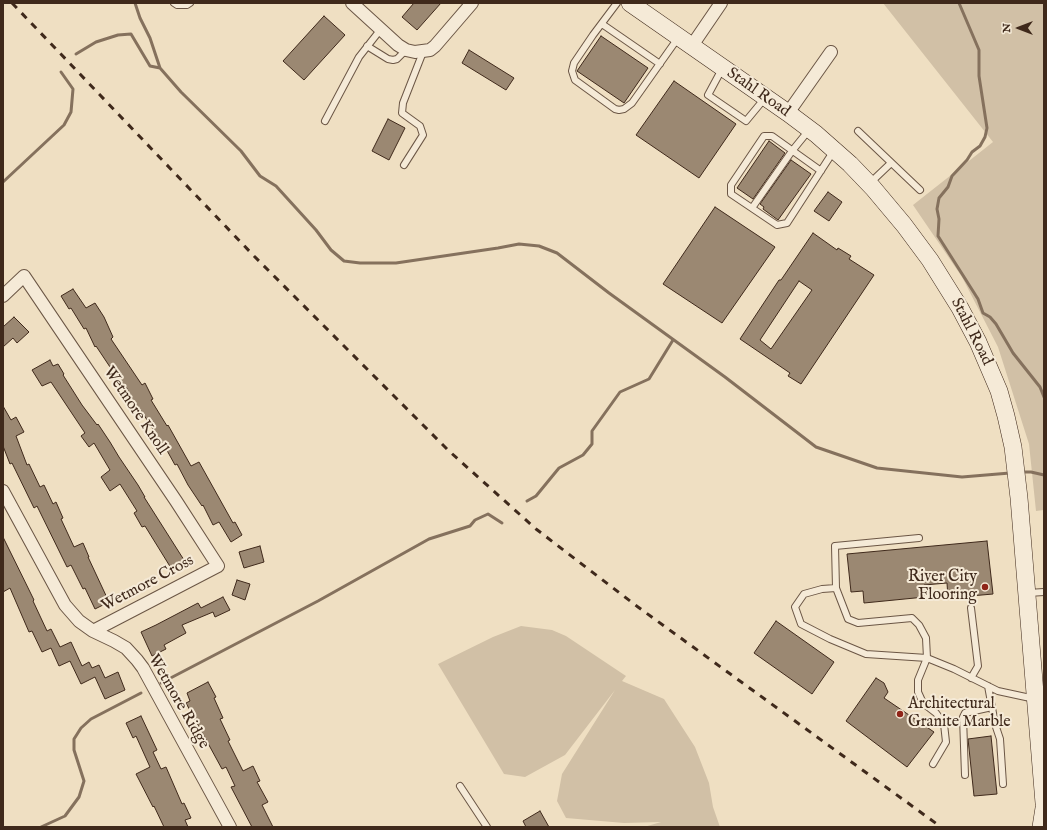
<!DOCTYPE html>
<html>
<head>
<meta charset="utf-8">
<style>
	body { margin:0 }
	#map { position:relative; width:1047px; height:830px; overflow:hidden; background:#efdfc2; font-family:"IM FELL English",serif }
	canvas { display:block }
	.frame { position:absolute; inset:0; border:4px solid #3f291b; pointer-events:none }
	.north { position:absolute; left:999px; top:8px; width:40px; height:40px; -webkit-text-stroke:3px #f5ead7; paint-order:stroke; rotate:270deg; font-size:11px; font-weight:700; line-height:16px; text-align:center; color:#3f291b }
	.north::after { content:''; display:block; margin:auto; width:14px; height:18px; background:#3f291b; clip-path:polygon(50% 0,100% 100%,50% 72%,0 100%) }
</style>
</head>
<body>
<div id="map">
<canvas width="1047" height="830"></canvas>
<div class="frame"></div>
<div class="north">N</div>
</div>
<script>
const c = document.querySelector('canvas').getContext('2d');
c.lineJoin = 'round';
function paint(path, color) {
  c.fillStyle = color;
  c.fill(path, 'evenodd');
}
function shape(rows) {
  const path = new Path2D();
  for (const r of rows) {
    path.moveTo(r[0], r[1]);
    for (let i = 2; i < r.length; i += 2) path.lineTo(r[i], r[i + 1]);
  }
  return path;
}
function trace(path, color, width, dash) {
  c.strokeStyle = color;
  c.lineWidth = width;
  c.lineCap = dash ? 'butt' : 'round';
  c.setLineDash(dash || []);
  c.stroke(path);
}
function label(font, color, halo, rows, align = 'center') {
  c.font = font + ' "IM FELL English",serif';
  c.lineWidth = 4;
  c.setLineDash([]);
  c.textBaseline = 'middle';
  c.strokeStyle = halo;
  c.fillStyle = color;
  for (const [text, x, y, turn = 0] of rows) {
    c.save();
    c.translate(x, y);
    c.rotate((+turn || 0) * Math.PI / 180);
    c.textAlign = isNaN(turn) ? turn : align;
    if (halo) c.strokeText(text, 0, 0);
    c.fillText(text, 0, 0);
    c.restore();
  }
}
paint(shape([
	[883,3,1044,3,1044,510,1036,511,1029,444,998,347,962,277,913,205,993,142],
	[521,626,552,630,566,636,626,676,622,681,664,699,695,747,709,783,713,807,720,827,644,827,661,822,624,823,566,818,557,801,562,774,615,690,565,755,525,777,504,774,438,664,493,637]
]), '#d1c0a6');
trace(shape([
	[135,3,140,18,150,38,160,68,181,92,241,151,260,176,276,186,316,230,331,250,344,261,360,263,396,263,498,248,519,244,539,246,557,253,609,293,725,377,816,447,877,468,962,477,1010,473],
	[959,3,979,50,979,76,987,128,985,137,980,146,972,152,967,160,952,176,948,187,939,198,937,209,939,219,938,236,978,299,983,313,990,317,996,324,1013,353,1040,387,1044,397],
	[76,54,96,42,118,35,131,34,150,66,160,68],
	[3,182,64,125,71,112,73,89,61,72],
	[1022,472,1031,472,1044,475],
	[527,501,536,496,559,468,583,455,592,444,592,431,620,392,649,379,673,340],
	[161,683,318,601,429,539,470,526,475,520,488,514,502,523],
	[41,827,65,816,79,797,84,781,74,750,74,739,81,728,91,719,141,693]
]), '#85715d', 3);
const building = shape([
	[414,3,441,3,417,30,402,17,414,3],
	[324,16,345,35,304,80,283,61,324,16],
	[601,36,648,68,624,103,577,71,601,36],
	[469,50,514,78,506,90,462,63,469,50],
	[674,81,736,124,699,178,636,135,674,81],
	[388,119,405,128,389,160,372,151,388,119],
	[769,141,785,153,753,199,737,188,769,141],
	[791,160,811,174,778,220,763,209,764,207,760,204,791,160],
	[828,192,842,202,829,221,814,211,828,192],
	[715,207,775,247,722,323,663,284,715,207],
	[813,233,837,250,838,248,851,256,849,259,874,275,801,384,788,376,790,373,740,339,779,280,781,280,813,233],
	[799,281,812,290,771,349,760,340,799,281],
	[73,289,86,308,95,303,104,317,113,337,111,339,142,385,145,383,153,399,151,400,167,426,168,425,191,466,199,462,233,523,235,522,242,535,231,542,219,522,213,525,203,505,202,506,188,485,177,464,175,465,164,445,162,445,151,426,138,406,137,407,126,387,124,388,96,346,95,347,86,328,84,329,71,308,69,309,61,296,73,289],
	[14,317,29,332,17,343,13,338,3,347,3,327,14,317],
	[50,360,53,366,58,364,64,374,63,375,82,405,97,425,98,424,110,442,119,457,138,485,145,497,144,497,184,560,171,568,145,526,142,527,134,513,137,511,120,484,110,491,101,477,110,470,94,443,89,447,81,436,85,433,51,382,42,386,32,370,50,360],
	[3,406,11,420,16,417,24,432,16,436,27,465,29,464,40,487,44,485,53,504,56,502,63,518,61,519,74,547,83,543,89,557,88,557,109,602,95,609,85,588,83,589,71,565,67,567,37,506,34,508,12,463,10,464,3,446,3,406],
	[3,537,34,600,33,601,47,631,51,629,60,647,71,642,82,666,89,662,92,668,99,665,105,678,118,672,125,690,105,699,95,677,81,684,70,661,59,666,51,648,42,652,32,631,29,632,10,588,3,592,3,537],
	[987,541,993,594,948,598,947,583,924,585,925,597,864,603,863,591,851,592,847,554,987,541],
	[260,546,264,562,244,568,239,552,260,546],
	[237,580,250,584,245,600,232,595,237,580],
	[223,597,230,610,215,617,213,612,182,625,186,633,164,645,166,649,152,656,141,632,156,625,198,603,201,608,223,597],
	[776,621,834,662,812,694,754,653,776,621],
	[876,678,884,683,888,692,884,698,934,732,907,767,846,721,876,678],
	[208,682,216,697,214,698,223,718,220,719,230,740,228,741,243,771,253,766,260,781,257,782,268,802,262,805,273,827,252,827,231,787,235,786,226,767,222,769,186,703,190,701,187,693,208,682],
	[141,716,157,750,153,752,161,769,166,767,182,804,184,803,191,818,185,820,188,827,164,827,154,806,153,807,136,774,150,767,136,736,133,738,126,723,141,716],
	[991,736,997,794,974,796,968,739,991,736],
	[540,811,549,827,526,827,523,821,540,811]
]);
paint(building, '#9b8872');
trace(building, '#3f291b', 1);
const lane = shape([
	[174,3,177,5,187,5,190,3],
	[617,3,593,35,574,63,572,71,575,80,615,109,619,110,624,109,632,103,678,38],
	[602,24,660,64],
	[367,46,388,59,393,60,397,59,406,50],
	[722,69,708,95,746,121,765,98],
	[325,121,359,57,381,29],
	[858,131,920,190],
	[404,165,423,135,420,126,402,113,403,103,423,52],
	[821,171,772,136,764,136,731,185,731,194,777,225,787,223,833,152],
	[870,183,891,163],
	[752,208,792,151,809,130],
	[836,588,835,546,919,538],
	[1028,593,1044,592],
	[971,608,978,666,971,678],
	[988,686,995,724,1000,739,1003,784],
	[933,764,946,742,944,724,936,713,923,703,918,692,918,680,927,658,926,638,919,625,912,618,858,623,848,619,836,588,822,589,804,594,795,607,801,624,830,639,866,654,927,658,954,669,998,691,1035,699],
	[965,775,963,717,965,713,992,707],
	[460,786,487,827]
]);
const street = shape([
	[352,3,398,45,406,50,415,52,430,50,435,46,472,3],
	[691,47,721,3],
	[788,113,831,52],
	[3,296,24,276,176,501,218,566,93,631],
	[3,491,65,605,79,621,93,631,114,641,126,648,137,660,143,668,230,827]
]);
const secondary = shape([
	[630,3,788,113,816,134,850,164,873,188,904,225,930,260,960,308,978,342,999,391,1006,416,1013,447,1019,498,1044,803],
	[1041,827,1044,808]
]);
trace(lane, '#6b5645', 8);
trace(street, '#6b5645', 14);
trace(secondary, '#3f291b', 18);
trace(lane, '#f5ead7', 6);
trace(street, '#f5ead7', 12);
trace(secondary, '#f5ead7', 17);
trace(shape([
	[12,3,254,256,449,451,536,529,638,607,941,827]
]), '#3f291b', 3, [7, 7]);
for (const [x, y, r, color] of [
	[985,587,4,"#8f2418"],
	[900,714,4,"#8f2418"]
]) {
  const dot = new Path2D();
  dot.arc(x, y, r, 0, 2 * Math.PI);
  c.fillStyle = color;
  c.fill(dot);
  trace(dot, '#f5ead7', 1.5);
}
label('16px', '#3f291b', '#f5ead7', [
	["Stahl Road",758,93,35],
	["Stahl Road",971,332,63],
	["Wetmore Knoll",135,411,56],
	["Wetmore Cross",148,584,-28],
	["Wetmore Ridge",178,702,60]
]);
label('16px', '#3f291b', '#f5ead7', [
	["River City",977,578],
	["Flooring",977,596],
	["Architectural",908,705,"left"],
	["Granite Marble",908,723,"left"]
], 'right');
</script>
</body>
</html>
